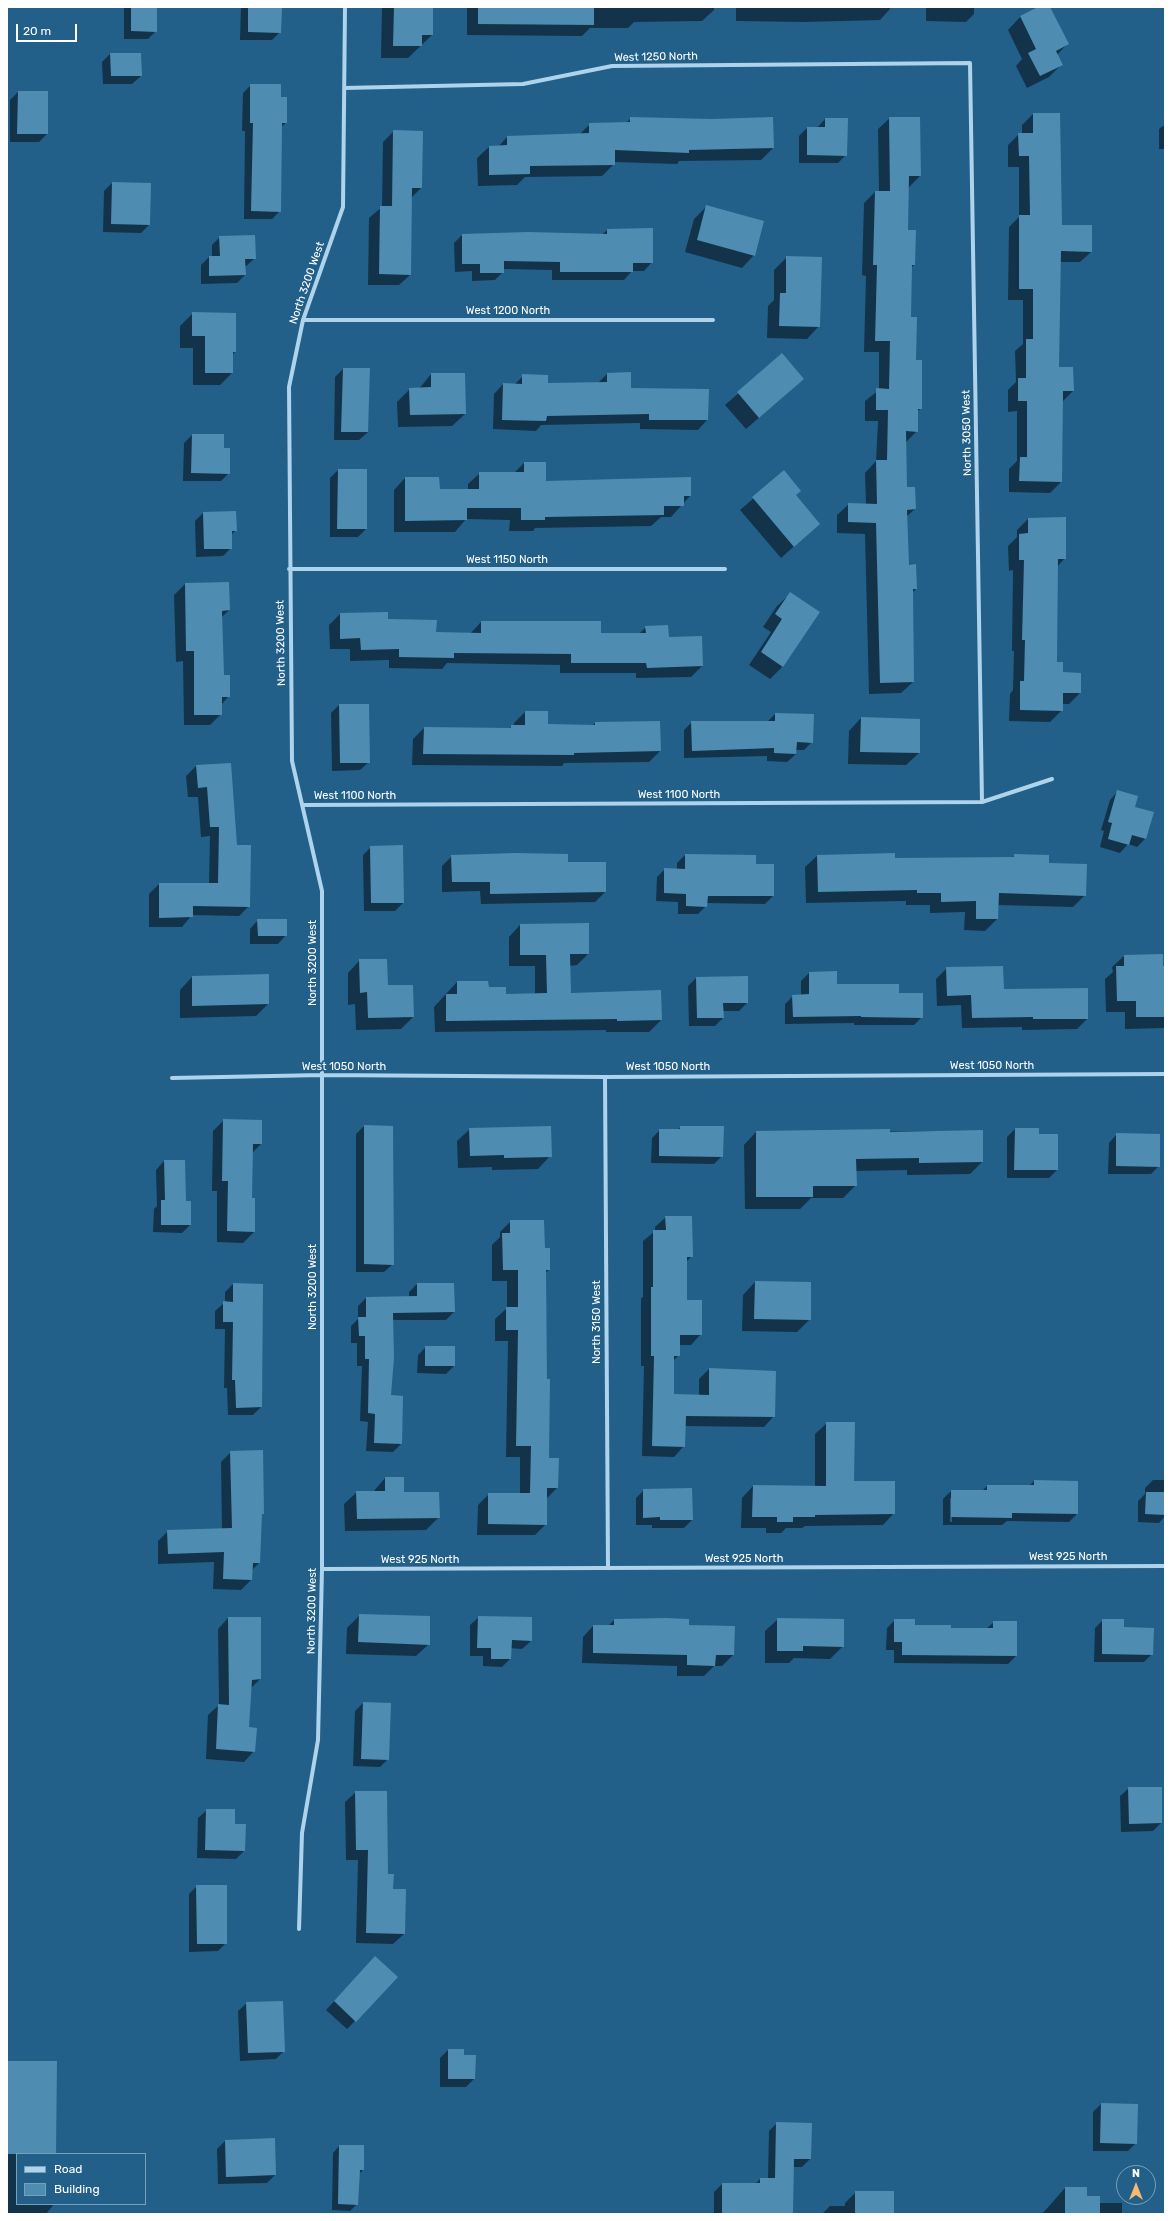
<!DOCTYPE html>
<html>
<head>
<meta charset="utf-8">
<style>
	body { margin:0 }
	#map { position:relative; width:1172px; height:2221px; overflow:hidden; background:#226089; font-family:Rubik,sans-serif }
	canvas { display:block }
	.frame { position:absolute; inset:0; border:8px solid #fff; pointer-events:none }
	.legend { position:absolute; left:16px; top:2153px; width:130px; height:52px; box-sizing:border-box; background:#226089; border:1px solid #7aa0b8; margin:0; padding:5px 7px; list-style:none; font-size:12px; color:#fff }
	.legend li { display:flex; align-items:center; gap:8px; height:20px }
	.legend b { width:20px; border:1px solid #7aa0b8 }
	.north { position:absolute; left:1116px; top:2165px; width:40px; height:40px; box-sizing:border-box; background:#226089; border:1px solid #7aa0b8; border-radius:50%; rotate:0deg; font-size:11px; font-weight:700; line-height:16px; text-align:center; color:#fff }
	.north::after { content:''; display:block; margin:auto; width:14px; height:18px; background:#f6b970; clip-path:polygon(50% 0,100% 100%,50% 72%,0 100%) }
	.scale { position:absolute; left:16px; top:24px; width:61px; height:18px; box-sizing:border-box; border:2px solid #fff; border-top:0; padding-left:5px; font-size:12px; line-height:14px; white-space:nowrap; color:#fff; -webkit-text-stroke:3px #226089; paint-order:stroke }
</style>
</head>
<body>
<div id="map">
<canvas width="1172" height="2221"></canvas>
<div class="frame"></div>
<ul class="legend">
<li><b style="height:5px;background:#aed3ea"></b>Road</li>
<li><b style="height:11px;background:#4f8cb2"></b>Building</li>
</ul>
<div class="north">N</div>
<div class="scale">20 m</div>
</div>
<script>
const c = document.querySelector('canvas').getContext('2d');
c.lineJoin = 'round';
function paint(path, color) {
  c.fillStyle = color;
  c.fill(path, 'evenodd');
}
function shape(rows) {
  const path = new Path2D();
  for (const r of rows) {
    path.moveTo(r[0], r[1]);
    for (let i = 2; i < r.length; i += 2) path.lineTo(r[i], r[i + 1]);
  }
  return path;
}
function trace(path, color, width, dash) {
  c.strokeStyle = color;
  c.lineWidth = width;
  c.lineCap = dash ? 'butt' : 'round';
  c.setLineDash(dash || []);
  c.stroke(path);
}
function label(font, color, halo, rows, align = 'center') {
  c.font = font + ' Rubik,sans-serif';
  c.lineWidth = 3.5;
  c.setLineDash([]);
  c.textBaseline = 'middle';
  c.strokeStyle = halo;
  c.fillStyle = color;
  for (const [text, x, y, turn = 0] of rows) {
    c.save();
    c.translate(x, y);
    c.rotate((+turn || 0) * Math.PI / 180);
    c.textAlign = isNaN(turn) ? turn : align;
    if (halo) c.strokeText(text, 0, 0);
    c.fillText(text, 0, 0);
    c.restore();
  }
}
paint(shape([
	[124,7,156,7,156,31,148,39,124,39],
	[241,7,281,7,280,32,272,40,240,40],
	[382,7,432,7,432,35,408,58,381,58],
	[467,7,714,7,714,10,702,21,634,22,628,28,590,28,582,36,467,35],
	[736,7,890,7,890,9,880,20,805,22,736,21],
	[926,7,974,7,974,14,966,22,926,21],
	[1041,7,1049,7,1067,44,1057,55,1061,65,1049,77,1027,88,1016,66,1022,59,1008,30,1020,17],
	[110,54,141,76,132,84,103,84,102,62],
	[251,85,280,98,286,123,281,127,280,211,272,219,244,219,245,131,242,131,243,93],
	[18,92,47,134,39,142,10,142,10,100],
	[1033,114,1061,226,1091,252,1080,262,1060,262,1058,368,1073,391,1062,402,1061,482,1050,493,1009,492,1009,469,1017,461,1017,411,1008,412,1008,390,1016,382,1015,351,1023,344,1023,300,1008,300,1009,227,1019,217,1019,167,1008,167,1008,145,1019,134,1022,134,1022,125],
	[631,118,712,120,772,118,773,148,761,160,679,161,677,164,614,162,614,164,602,176,525,177,517,185,478,186,477,158,489,147,498,147,507,137,579,135,590,124,626,123],
	[890,118,920,176,908,188,907,231,914,265,911,268,910,318,921,408,917,412,917,431,905,443,906,488,915,509,906,517,908,566,916,589,912,593,913,682,901,693,869,694,865,534,837,533,837,515,849,504,866,504,865,473,876,461,878,421,865,421,865,401,879,390,879,352,864,352,866,276,862,275,864,203,875,192,879,192,878,129],
	[825,119,846,155,838,163,799,163,799,136,807,128,817,128],
	[1163,126,1165,126,1165,149,1159,149,1159,129],
	[394,131,421,188,411,198,410,275,399,285,368,285,369,218,382,207,383,142],
	[112,183,149,225,141,233,103,232,104,191],
	[706,207,754,255,742,268,685,252,694,219],
	[607,230,652,262,644,271,632,271,624,280,552,280,552,270,503,269,503,272,495,280,472,281,472,271,455,272,454,243,462,235,603,234],
	[220,237,255,258,245,267,245,275,237,283,201,284,201,265,209,257,212,257,212,245],
	[787,257,819,326,807,339,767,338,768,306,774,300,774,270],
	[193,313,235,352,232,355,232,373,220,385,193,385,193,348,180,348,180,326],
	[782,355,790,391,746,429,725,405],
	[343,369,368,432,359,440,334,440,335,377],
	[431,374,465,414,452,426,398,427,397,402,410,389,419,389],
	[607,374,630,389,707,420,698,430,640,429,640,423,541,425,536,431,493,429,494,394,503,384,514,385,523,376,547,384,598,383],
	[192,435,223,448,229,473,221,481,183,481,184,443],
	[524,463,545,482,690,496,671,517,661,517,651,526,535,528,533,531,509,531,510,520,466,519,455,532,394,532,394,490,405,478,439,490,468,490,468,484,480,473,514,473],
	[338,470,366,529,358,537,330,537,330,478],
	[784,472,800,491,795,496,819,524,781,558,740,510],
	[203,513,236,530,231,535,231,548,223,556,196,557,195,521],
	[1065,518,1065,558,1057,567,1056,663,1080,693,1069,704,1062,704,1062,710,1050,722,1009,721,1010,694,1013,690,1014,651,1012,651,1013,570,1009,571,1008,546,1017,537,1017,530,1028,519],
	[185,584,229,610,221,618,223,676,229,696,221,705,221,714,210,725,184,725,183,661,176,662,174,595],
	[790,594,783,666,770,679,749,665,771,632,763,627,777,606],
	[387,613,387,620,435,633,470,634,481,622,600,634,639,634,646,627,668,638,702,666,691,677,636,678,636,673,560,673,560,665,447,663,442,669,389,668,389,660,350,661,350,649,330,649,329,625,340,614],
	[339,705,369,762,360,770,332,771,331,713],
	[525,712,547,725,592,726,595,723,660,751,649,762,564,763,562,766,412,765,413,739,424,728,508,729,514,726,514,723],
	[775,714,812,742,804,750,796,750,796,754,787,762,767,761,767,756,684,758,684,730,692,722,767,722],
	[861,718,919,720,919,753,906,765,848,764,849,731],
	[230,764,236,846,249,906,239,916,192,915,182,927,149,927,149,894,159,884,209,884,210,836,201,837,198,797,188,797,186,776,196,766],
	[1118,791,1134,807,1145,839,1137,847,1128,844,1120,853,1100,847,1104,831,1101,830,1110,800],
	[371,847,403,903,395,911,364,911,363,855],
	[685,855,755,865,773,896,765,904,706,903,706,906,698,914,678,914,678,902,656,901,657,877,665,869,677,869,677,863],
	[1015,855,1048,864,1085,895,1073,907,997,905,997,919,985,931,964,930,965,912,930,913,930,905,906,905,906,901,806,903,805,867,817,856,894,859,1012,858],
	[452,856,567,863,605,892,595,902,481,904,480,891,442,892,442,866],
	[258,920,286,935,278,944,250,944,250,929],
	[520,925,588,954,577,965,569,966,570,994,660,991,661,1020,649,1032,606,1032,606,1030,435,1032,434,1007,457,982,488,988,505,995,535,994,535,966,509,966,509,937],
	[1162,955,1162,967,1165,967,1165,1028,1125,1029,1125,1012,1106,1012,1105,979,1113,972,1112,967,1124,956],
	[360,960,387,986,413,1017,401,1029,356,1030,355,1004,348,1005,348,973],
	[947,968,1003,990,1087,1019,1077,1029,1022,1030,1022,1027,962,1028,961,1005,937,1006,936,979],
	[809,973,836,985,898,994,922,1017,914,1025,854,1025,854,1023,785,1024,785,1004,793,996,801,996,801,981],
	[192,977,268,1004,256,1016,180,1018,180,990],
	[696,978,747,1003,739,1011,722,1011,723,1018,715,1026,689,1026,688,986],
	[224,1120,261,1144,252,1153,251,1199,254,1232,243,1243,217,1242,217,1191,212,1191,213,1131],
	[364,1126,393,1264,384,1272,356,1272,356,1134],
	[681,1127,722,1156,714,1164,651,1163,652,1138,660,1130,677,1130],
	[470,1129,550,1156,538,1169,492,1170,492,1167,458,1168,457,1141],
	[1015,1129,1038,1135,1057,1170,1049,1178,1007,1178,1007,1137],
	[982,1131,982,1162,970,1174,907,1175,907,1170,855,1171,856,1185,843,1198,811,1198,800,1209,745,1209,744,1145,756,1132],
	[1117,1134,1159,1166,1151,1174,1108,1174,1109,1143],
	[164,1161,185,1202,190,1225,182,1233,153,1232,154,1209,157,1206,156,1170],
	[666,1217,692,1256,686,1262,686,1301,701,1334,691,1345,679,1345,679,1355,673,1361,673,1395,699,1396,699,1379,709,1369,774,1416,764,1427,684,1426,684,1446,674,1457,642,1456,644,1366,641,1366,641,1298,643,1297,643,1241,655,1231,655,1227],
	[511,1221,544,1249,549,1270,545,1273,548,1459,557,1488,546,1499,546,1524,535,1535,477,1535,478,1505,489,1494,520,1494,520,1457,506,1457,508,1341,495,1341,495,1319,507,1308,507,1281,492,1281,492,1245,500,1237,500,1232],
	[755,1282,810,1319,797,1332,742,1331,743,1295],
	[233,1284,261,1407,253,1415,228,1415,227,1388,224,1388,225,1329,215,1329,215,1311,225,1302,225,1292],
	[417,1284,454,1312,446,1320,392,1320,390,1396,401,1444,393,1452,366,1451,368,1422,360,1421,362,1366,357,1366,357,1343,351,1343,351,1326,358,1319,358,1306,366,1298,409,1297,409,1292],
	[426,1347,454,1366,446,1374,417,1373,418,1355],
	[827,1423,853,1482,894,1513,883,1525,805,1526,802,1528,786,1528,781,1533,766,1533,766,1528,741,1528,742,1498,753,1486,815,1487,815,1434],
	[231,1452,263,1513,260,1516,259,1563,252,1570,251,1580,241,1590,213,1589,214,1562,158,1564,158,1541,168,1531,222,1529,221,1462],
	[385,1478,403,1493,439,1517,426,1530,345,1531,344,1504,357,1492,373,1492],
	[1153,1480,1165,1480,1165,1516,1159,1523,1138,1522,1138,1501,1145,1494,1145,1488],
	[1034,1481,1077,1514,1069,1522,1007,1521,1002,1525,943,1525,943,1499,951,1491,982,1491,987,1486,1029,1486],
	[950,1498,952,1498,952,1522,950,1522],
	[644,1490,692,1520,684,1528,652,1528,652,1525,636,1525,636,1498],
	[359,1616,429,1644,416,1656,346,1654,347,1628],
	[479,1617,531,1641,522,1649,510,1648,510,1659,502,1667,483,1666,483,1656,470,1656,470,1625],
	[228,1618,260,1679,250,1689,248,1728,254,1751,244,1762,206,1759,208,1715,219,1705,218,1629],
	[778,1619,843,1646,830,1659,794,1658,789,1663,765,1663,765,1631],
	[614,1620,688,1626,734,1627,733,1655,722,1666,714,1666,704,1676,677,1676,677,1666,582,1663,583,1637,593,1626,608,1626],
	[895,1620,914,1626,950,1629,986,1629,994,1622,1016,1622,1016,1656,1008,1664,894,1663,894,1650,886,1650,887,1628],
	[1103,1620,1123,1628,1152,1654,1144,1662,1094,1662,1095,1628],
	[363,1703,388,1759,380,1767,353,1766,355,1711],
	[1129,1788,1161,1823,1153,1831,1121,1832,1120,1796],
	[356,1792,392,1890,405,1890,404,1934,393,1944,356,1943,358,1860,346,1860,345,1802],
	[207,1810,233,1825,244,1851,236,1859,197,1858,198,1818],
	[197,1886,226,1943,218,1951,189,1952,189,1894],
	[367,1966,355,2021,347,2029,326,2010],
	[247,2003,284,2051,276,2059,240,2061,238,2011],
	[448,2050,463,2056,474,2079,466,2087,440,2087,440,2058],
	[7,2062,55,2154,17,2154,17,2204,54,2204,46,2214,7,2214],
	[1101,2104,1136,2143,1128,2151,1093,2151,1093,2112],
	[777,2123,810,2159,802,2167,793,2167,792,2214,714,2214,714,2192,722,2184,755,2184,760,2179,768,2179,769,2131],
	[225,2141,275,2175,267,2183,218,2184,217,2149],
	[339,2146,363,2170,358,2175,357,2204,350,2211,332,2210,333,2153],
	[1065,2188,1099,2203,1122,2203,1122,2214,1042,2214],
	[856,2192,893,2214,822,2214,830,2206,845,2206,845,2203]
]), '#0007');
paint(shape([
	[131,7,157,7,157,32,131,31],
	[248,7,282,7,281,33,248,32],
	[394,7,433,7,433,35,422,35,422,46,393,46],
	[478,7,594,7,594,25,478,24],
	[1038,7,1050,7,1069,44,1056,51,1063,65,1040,76,1028,53,1036,49,1020,16],
	[110,53,141,53,142,76,111,76],
	[250,84,281,84,281,97,287,97,287,123,282,123,281,212,251,211,253,123,250,123],
	[18,91,48,91,48,134,17,134],
	[1033,113,1060,113,1062,225,1092,225,1092,252,1061,251,1059,367,1073,367,1074,391,1063,391,1062,482,1019,481,1020,457,1027,457,1027,401,1018,401,1018,378,1026,378,1026,339,1033,339,1033,289,1019,289,1019,215,1030,215,1029,156,1019,156,1018,133,1033,133],
	[630,117,712,119,773,117,774,148,689,150,689,153,615,150,615,165,530,166,530,174,489,175,489,146,507,145,507,136,589,133,589,123,630,122],
	[889,117,920,117,921,176,909,176,908,230,916,230,915,265,912,265,911,317,917,317,916,360,922,360,922,409,918,409,918,432,906,431,907,487,915,487,916,509,907,510,909,565,916,564,917,589,913,589,914,682,880,683,876,523,848,522,848,503,877,504,876,460,887,460,888,410,876,410,876,388,889,389,890,341,875,341,877,265,873,265,875,191,890,191],
	[825,118,848,118,847,156,807,155,807,127,825,127],
	[393,130,423,131,422,188,412,188,411,275,379,274,380,206,392,206],
	[112,182,151,183,150,225,111,224],
	[706,205,764,221,755,256,697,240],
	[653,228,653,263,633,263,633,272,560,272,560,262,504,261,504,273,480,273,480,264,462,264,462,234,528,232,607,234,607,229],
	[255,235,256,259,245,259,246,275,209,276,209,256,220,256,219,236],
	[786,256,822,257,820,327,779,326,780,293,786,293],
	[192,312,236,313,236,352,233,352,233,373,205,373,205,336,192,336],
	[782,353,804,379,759,418,737,392],
	[343,368,370,368,368,432,341,432],
	[631,372,631,388,709,389,708,420,649,420,649,414,547,416,546,421,502,420,503,383,522,384,522,374,548,375,548,383,607,382,607,373],
	[431,373,465,373,466,414,410,415,409,388,431,387],
	[192,434,224,434,224,448,230,448,230,474,191,473],
	[524,462,546,462,546,481,691,477,691,496,684,496,684,506,664,506,664,515,545,517,545,520,521,520,521,508,467,508,467,520,405,521,405,477,439,477,440,489,479,489,479,472,524,472],
	[338,469,367,469,367,529,337,529],
	[784,470,801,491,796,495,820,524,794,547,752,497],
	[236,511,237,531,232,531,232,549,204,549,203,512],
	[1066,517,1066,559,1058,559,1057,662,1063,662,1063,672,1081,673,1081,693,1063,693,1063,711,1020,710,1020,681,1024,681,1025,640,1022,640,1024,560,1019,560,1019,534,1028,533,1028,518],
	[229,582,230,610,222,611,224,675,230,675,230,697,222,697,222,715,194,715,194,651,186,651,185,583],
	[790,592,820,612,783,667,761,652,782,619,775,614],
	[388,612,388,619,437,620,436,632,481,633,481,621,601,621,601,633,646,633,645,626,668,625,669,637,702,636,703,666,647,668,646,663,571,663,571,654,454,653,454,658,399,657,399,649,361,650,360,638,340,639,340,613],
	[339,704,369,704,370,763,340,763],
	[525,711,548,711,548,724,595,725,595,722,660,721,661,751,574,753,574,755,423,754,424,727,511,728,511,725,525,725],
	[775,713,814,714,813,743,797,742,796,754,774,753,774,748,692,751,691,721,775,721],
	[861,717,920,719,920,753,860,752],
	[231,763,237,845,251,845,250,907,193,906,193,917,159,918,159,883,218,883,219,827,210,827,207,787,198,788,196,765],
	[1117,790,1138,796,1135,807,1154,812,1146,839,1132,835,1129,845,1108,839,1112,823,1108,822],
	[403,845,404,903,371,903,370,846],
	[516,853,568,854,568,862,606,862,606,892,490,894,490,882,452,882,451,855],
	[895,853,895,858,1014,857,1014,854,1049,855,1049,863,1087,864,1086,896,999,893,998,919,976,919,976,901,941,902,941,893,917,893,917,890,818,892,817,855],
	[685,854,756,855,756,864,774,864,774,896,708,896,707,907,686,906,686,894,664,893,664,868,685,869],
	[257,919,287,919,287,936,258,936],
	[589,923,589,954,570,954,571,993,661,990,662,1020,617,1021,617,1019,446,1021,446,994,457,994,457,981,488,981,489,987,506,987,506,994,547,993,546,955,520,955,520,924],
	[1163,954,1163,966,1165,966,1165,1017,1136,1017,1136,1001,1117,1001,1116,966,1124,966,1124,955],
	[359,959,387,959,388,985,413,985,414,1017,368,1018,367,992,360,993],
	[1003,966,1004,989,1088,988,1088,1019,1033,1019,1033,1017,972,1018,971,995,947,996,946,967],
	[837,971,837,984,899,984,899,993,923,993,923,1018,861,1017,861,1016,793,1017,792,995,809,994,809,972],
	[269,974,269,1004,192,1006,192,976],
	[748,976,748,1003,723,1003,724,1018,697,1018,696,977],
	[223,1119,262,1120,262,1144,253,1144,252,1198,255,1198,255,1232,227,1231,228,1181,222,1181],
	[364,1125,393,1126,394,1265,364,1264],
	[551,1126,552,1157,504,1158,504,1155,470,1156,469,1128],
	[680,1126,724,1126,723,1157,659,1156,659,1129,680,1129],
	[1015,1128,1039,1128,1039,1134,1058,1134,1058,1170,1014,1170],
	[890,1129,890,1132,983,1130,983,1162,919,1163,919,1158,856,1159,857,1186,813,1186,813,1197,756,1197,756,1131],
	[1116,1133,1160,1134,1160,1167,1116,1166],
	[164,1160,185,1160,186,1201,191,1201,191,1225,161,1225,161,1200,165,1200],
	[665,1216,692,1216,693,1257,687,1257,687,1300,702,1300,702,1335,680,1335,680,1356,674,1356,674,1394,709,1395,709,1368,776,1371,775,1417,686,1416,685,1447,652,1446,654,1356,651,1356,651,1287,653,1287,653,1230,666,1230],
	[510,1220,544,1220,545,1248,550,1248,550,1270,546,1270,547,1379,550,1379,549,1458,559,1458,558,1488,547,1488,547,1525,488,1524,488,1493,530,1493,531,1446,516,1446,518,1330,506,1330,506,1307,518,1307,518,1270,503,1270,502,1233,510,1233],
	[755,1281,811,1282,811,1320,754,1319],
	[233,1283,263,1284,262,1407,236,1408,235,1380,232,1380,233,1322,223,1322,223,1301,233,1302],
	[417,1283,454,1283,455,1312,393,1313,394,1358,391,1395,403,1396,402,1444,374,1443,375,1414,368,1413,369,1359,365,1359,365,1336,359,1336,358,1317,366,1317,366,1297,417,1296],
	[425,1346,455,1346,455,1366,425,1366],
	[826,1422,855,1422,854,1481,895,1481,895,1514,815,1515,815,1517,793,1517,793,1522,777,1522,777,1517,752,1517,753,1485,826,1486],
	[263,1450,264,1514,262,1514,260,1563,253,1563,252,1580,223,1579,224,1552,168,1554,167,1530,232,1528,230,1451],
	[385,1477,404,1477,404,1492,439,1492,440,1518,357,1519,356,1491,385,1491],
	[1034,1480,1078,1481,1078,1514,1012,1513,1012,1518,951,1517,951,1490,987,1490,987,1485,1034,1485],
	[692,1488,693,1520,660,1520,660,1517,643,1518,643,1489],
	[1146,1492,1165,1492,1165,1515,1145,1514],
	[359,1614,430,1616,430,1645,358,1642],
	[478,1616,532,1617,532,1641,512,1640,511,1659,491,1659,491,1648,477,1648],
	[228,1617,261,1617,261,1679,252,1680,249,1727,257,1728,255,1752,216,1749,218,1704,229,1705],
	[666,1618,689,1619,689,1625,735,1626,734,1655,716,1655,715,1666,687,1665,687,1655,593,1653,593,1625,614,1625,614,1619],
	[777,1618,844,1619,844,1647,803,1646,803,1651,777,1651],
	[894,1619,915,1619,915,1625,951,1625,951,1628,993,1628,993,1621,1017,1621,1017,1656,902,1655,902,1642,894,1642],
	[1102,1619,1124,1619,1124,1627,1154,1628,1153,1655,1102,1654],
	[363,1702,391,1703,389,1760,361,1759],
	[1128,1787,1162,1787,1162,1823,1129,1824],
	[355,1791,387,1791,388,1874,394,1874,393,1889,406,1889,405,1934,366,1933,368,1850,356,1850],
	[206,1809,235,1809,235,1824,246,1824,245,1851,205,1850],
	[196,1885,227,1885,227,1944,197,1944],
	[375,1956,398,1977,356,2022,334,2001],
	[283,2001,285,2052,248,2053,246,2002],
	[448,2049,464,2049,464,2055,476,2055,475,2079,448,2079],
	[7,2061,57,2061,56,2154,7,2154],
	[1101,2103,1138,2104,1137,2144,1100,2143],
	[776,2122,812,2123,811,2159,794,2159,793,2214,722,2213,722,2183,760,2183,760,2178,775,2178],
	[275,2138,276,2175,226,2177,225,2140],
	[339,2145,364,2145,364,2170,360,2170,358,2205,338,2204],
	[1065,2187,1087,2187,1087,2196,1100,2196,1100,2214,1065,2214],
	[855,2191,894,2191,894,2214,855,2214]
]), '#4f8cb2');
trace(shape([
	[344,88,523,84,612,66,970,63,982,802],
	[303,320,713,320],
	[289,569,725,569],
	[303,805,982,802,1052,779],
	[605,1077,608,1568],
	[172,1078,322,1075,605,1077,1165,1074],
	[322,1569,1165,1566],
	[299,1929,302,1833,318,1740,322,1569,322,891,292,761,289,387,303,320,343,207,345,7]
]), '#aed3ea', 4);
label('11px', '#fff', '#226089', [
	["West 1250 North",656,57,-1],
	["North 3200 West",307,283,-71],
	["West 1200 North",508,311],
	["North 3050 West",967,433,-91],
	["West 1150 North",507,560],
	["North 3200 West",281,643,-91],
	["West 1100 North",679,795],
	["West 1100 North",355,796],
	["North 3200 West",313,963,-90],
	["West 1050 North",992,1066],
	["West 1050 North",344,1067],
	["West 1050 North",668,1067],
	["North 3200 West",313,1287,-90],
	["North 3150 West",597,1322,-90],
	["West 925 North",1068,1557],
	["West 925 North",744,1559],
	["West 925 North",420,1560],
	["North 3200 West",312,1611,-89]
]);
</script>
</body>
</html>
